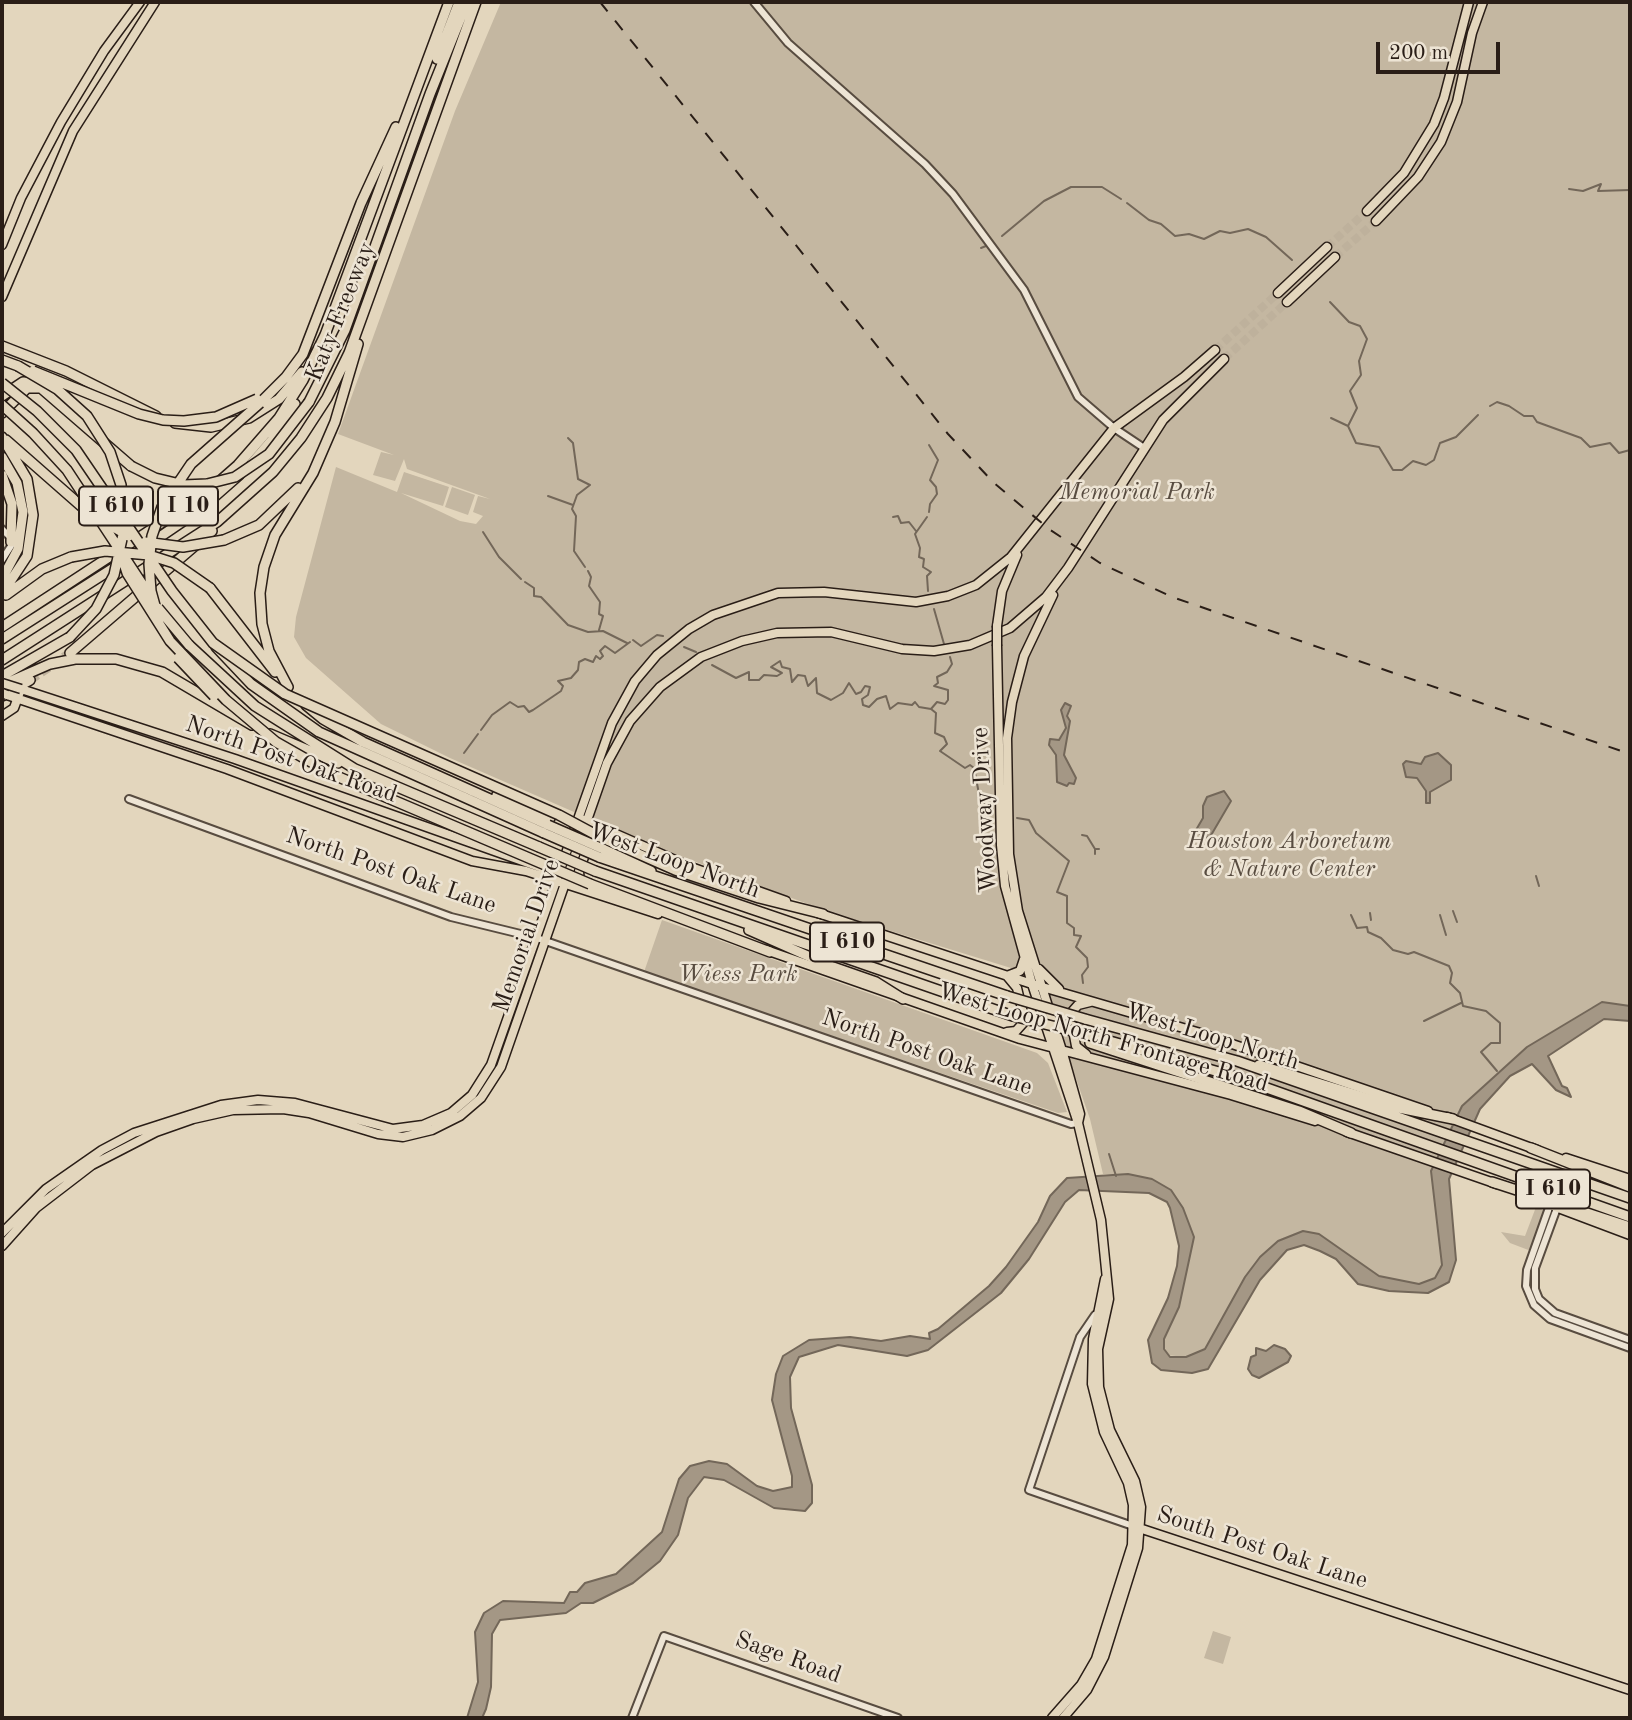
<!DOCTYPE html>
<html>
<head>
<meta charset="utf-8">
<style>
	body { margin:0 }
	#map { position:relative; width:1632px; height:1720px; overflow:hidden; background:#e3d6bd; font-family:"Old Standard TT",serif }
	canvas { display:block }
	.frame { position:absolute; inset:0; border:4px solid #2a1e17; pointer-events:none }
	.scale { position:absolute; left:1376px; top:42px; width:124px; height:32px; box-sizing:border-box; border:4px solid #2a1e17; border-top:0; padding-left:9px; font-size:21px; line-height:24px; white-space:nowrap; color:#2a1e17; -webkit-text-stroke:5px #ede4d4; paint-order:stroke }
</style>
</head>
<body>
<div id="map">
<canvas width="1632" height="1720"></canvas>
<div class="frame"></div>
<div class="scale">200 m</div>
</div>
<script>
const c = document.querySelector('canvas').getContext('2d');
c.lineJoin = 'round';
function paint(path, color) {
  c.fillStyle = color;
  c.fill(path, 'evenodd');
}
function shape(rows) {
  const path = new Path2D();
  for (const r of rows) {
    path.moveTo(r[0], r[1]);
    for (let i = 2; i < r.length; i += 2) path.lineTo(r[i], r[i + 1]);
  }
  return path;
}
function trace(path, color, width, dash) {
  c.strokeStyle = color;
  c.lineWidth = width;
  c.lineCap = dash ? 'butt' : 'round';
  c.setLineDash(dash || []);
  c.stroke(path);
}
function label(font, color, halo, rows, align = 'center') {
  c.font = font + ' "Old Standard TT",serif';
  c.lineWidth = 5;
  c.setLineDash([]);
  c.textBaseline = 'middle';
  c.strokeStyle = halo;
  c.fillStyle = color;
  for (const [text, x, y, turn = 0] of rows) {
    c.save();
    c.translate(x, y);
    c.rotate((+turn || 0) * Math.PI / 180);
    c.textAlign = isNaN(turn) ? turn : align;
    if (halo) c.strokeText(text, 0, 0);
    c.fillText(text, 0, 0);
    c.restore();
  }
}
paint(shape([
	[501,2,1630,2,1630,1006,1592,1007,1527,1047,1431,1171,1442,1265,1435,1278,1419,1284,1379,1276,1319,1234,1303,1231,1279,1241,1205,1349,1186,1357,1166,1355,1164,1340,1179,1307,1194,1237,1183,1208,1128,1174,1103,1174,1090,1119,1042,981,1011,968,829,912,643,842,450,758,381,724,306,658,294,637,296,617,336,467,397,492,404,472,449,487,443,506,401,493,460,521,476,524,483,516,473,512,478,496,490,499,407,469,404,459,395,481,373,475,381,452,394,455,338,434,455,111],
	[452,487,475,495,468,515,445,507],
	[662,920,1037,1053,1048,1063,1067,1112,1058,1113,644,972],
	[1536,1207,1545,1211,1531,1251,1510,1243,1501,1232,1525,1236],
	[1213,1631,1231,1637,1223,1664,1204,1658]
]), '#c4b7a1');
const water = shape([
	[1065,703,1071,706,1067,716,1070,721,1064,755,1076,778,1074,784,1069,783,1067,786,1057,782,1056,755,1049,745,1050,739,1059,740,1066,728,1061,710,1065,703],
	[1438,753,1451,765,1451,780,1430,792,1430,803,1426,803,1426,791,1417,778,1406,777,1403,764,1406,761,1421,764,1425,757,1438,753],
	[1224,791,1231,801,1210,837,1204,838,1196,830,1203,818,1203,806,1207,797,1224,791],
	[1602,1002,1630,1006,1630,1021,1604,1019,1548,1056,1562,1086,1567,1088,1571,1097,1556,1090,1532,1064,1510,1076,1480,1109,1449,1179,1456,1260,1449,1282,1428,1293,1389,1291,1358,1284,1336,1259,1320,1251,1304,1245,1287,1250,1260,1280,1208,1369,1192,1373,1161,1370,1152,1363,1148,1340,1168,1298,1177,1266,1179,1246,1170,1208,1167,1202,1149,1193,1079,1190,1065,1202,1029,1259,1001,1293,928,1350,907,1356,838,1345,799,1357,790,1377,791,1408,812,1485,812,1503,805,1511,774,1508,724,1480,704,1477,688,1498,678,1535,660,1561,633,1583,593,1603,581,1603,566,1613,500,1620,492,1634,491,1687,486,1709,482,1718,467,1718,478,1682,475,1632,484,1613,503,1601,564,1603,570,1592,577,1592,585,1583,616,1574,662,1532,679,1479,690,1466,709,1461,727,1464,757,1486,773,1491,792,1487,792,1476,772,1400,776,1374,783,1356,809,1340,850,1337,881,1341,910,1336,930,1339,929,1333,938,1329,989,1286,1006,1267,1038,1222,1050,1196,1067,1178,1128,1174,1152,1179,1171,1190,1183,1208,1194,1237,1179,1307,1164,1339,1164,1349,1170,1357,1186,1357,1205,1349,1245,1277,1260,1257,1278,1241,1303,1231,1319,1234,1379,1276,1419,1284,1435,1278,1442,1265,1431,1171,1462,1106,1527,1047,1602,1002],
	[1274,1345,1285,1349,1291,1356,1288,1362,1259,1378,1252,1375,1248,1369,1251,1357,1256,1355,1256,1348,1266,1351,1274,1345]
]);
paint(water, '#a49785');
trace(water, '#736759', 2);
trace(shape([
	[1569,189,1583,191,1601,184,1598,191,1630,190],
	[1127,203,1149,220,1161,224,1175,236,1189,234,1204,239,1220,231,1230,233,1248,229,1266,237,1292,260],
	[1002,236,1044,201,1071,187,1102,187,1121,199],
	[981,248,986,246],
	[1330,302,1349,322,1360,326,1367,339,1359,361,1361,375,1350,391,1357,408,1348,426,1356,443,1379,447,1393,470,1402,470,1413,461,1426,465,1434,460,1440,443,1456,437,1478,415],
	[1490,406,1497,402,1509,406,1524,416,1533,416,1537,422,1581,438,1590,447,1610,443,1619,453,1630,450],
	[1331,418,1348,426],
	[568,438,573,443,578,479,590,485,577,495,572,509,576,516,574,551,585,567],
	[929,445,938,460,930,480,936,487,937,494,930,504,929,512],
	[548,496,573,505],
	[893,517,898,516,901,523,909,522,916,531],
	[927,517,915,534,920,548,919,557,924,559,923,567,931,572,927,576,928,591],
	[483,532,499,557,521,579],
	[588,571,591,577,589,586,600,602,599,614,603,616,599,630],
	[525,582,534,588,534,596,541,597,568,625,588,632,603,631,627,643],
	[934,609,944,644],
	[633,640,641,646,657,635,663,636],
	[684,647,696,652],
	[950,657,952,664,947,672,937,677,938,683,934,686,948,690,948,700,945,704,937,702,931,709,936,713,935,733,944,737,947,744,940,751,965,768,970,765,974,768,980,799,991,812],
	[712,665,736,678,749,672,749,680,759,680,764,675,777,676,782,673,771,667,780,661,782,667,790,669,792,682,798,675,805,676,808,686,816,678,817,693,831,700,843,693,849,683,856,694,861,692,865,686,870,687,868,695,862,699,863,705,869,707,877,699,886,696,890,709,898,703,912,705,915,702,919,707,931,709],
	[481,730,492,715,510,702,518,707,524,706,529,712,533,710,561,691,563,686,558,681,571,678,578,670,579,662,585,659,593,662,596,656,600,659,603,656,600,651,605,646,615,653,630,642],
	[464,753,478,734],
	[1017,818,1029,820,1036,833,1069,861,1057,892,1067,896,1067,923,1074,928,1074,935,1081,936,1076,947,1087,958,1088,967,1082,975,1083,983],
	[1082,835,1087,836,1095,849,1099,849,1095,849,1095,854],
	[1536,876,1539,886],
	[1453,911,1457,922],
	[1370,913,1371,920],
	[1351,915,1357,928,1367,927,1368,932,1381,938,1393,950,1408,954,1414,952,1449,966,1452,973,1450,983,1460,993,1463,1006,1486,1011,1500,1023,1500,1043,1491,1043,1481,1052,1497,1071],
	[1440,915,1446,935],
	[1424,1021,1461,1003],
	[1109,1154,1116,1176]
]), '#736759', 2);
trace(shape([
	[1327,247,1367,211],
	[1335,257,1376,221],
	[1215,350,1278,293],
	[1224,359,1287,302]
]), '#beb19c', 8, [8, 4]);
trace(shape([
	[30,680,70,653]
]), '#beb19c', 9, [9, 4.5]);
const minor = shape([
	[754,2,788,43,925,164,953,194,1024,290,1078,397,1114,428,1144,448],
	[2,529,10,537,11,546,2,560],
	[129,799,451,917,537,938,1071,1124,1078,1123],
	[1550,1205,1527,1270,1526,1286,1534,1305,1550,1319,1630,1348],
	[1557,1208,1535,1268,1535,1289,1539,1299,1555,1313,1630,1340],
	[1095,1315,1080,1337,1029,1490,1133,1526],
	[632,1718,664,1636,898,1718]
]);
const major = shape([
	[1367,211,1404,173,1434,124,1444,98,1469,2],
	[1376,221,1418,177,1441,142,1457,102,1472,33,1483,2],
	[2,245,21,198,61,122,104,51,140,2],
	[1278,293,1327,247],
	[2,297,73,131,155,2],
	[1287,302,1335,257],
	[1053,595,1024,656,1012,702,1007,738,1009,854,1018,911,1064,1057,1080,1114,1078,1123],
	[997,626,1002,591,1017,555],
	[997,646,1001,845,1005,886,1032,984,1078,1123,1101,1220,1109,1299,1098,1349,1099,1387,1110,1430,1135,1481,1141,1507,1138,1548,1104,1657,1087,1690,1063,1718],
	[7,695,227,769,472,861,526,871,658,914],
	[2,716,14,708,21,689,235,759,548,870],
	[584,820,691,867,786,901],
	[580,884,579,871,588,846],
	[818,913,1032,984,1197,1032,1428,1111],
	[766,950,1020,1039,1231,1095,1315,1121],
	[1039,969,1059,989],
	[1007,1032,1016,1031,1025,1021,1017,988,1007,976,1020,971,1024,959],
	[1086,1054,1076,1046,1070,1014,1078,1005,1090,1002],
	[1447,1117,1537,1150],
	[1347,1132,1497,1184],
	[1566,1158,1630,1179],
	[1545,1203,1630,1235],
	[2,1233,46,1189,102,1150,134,1133,221,1105,258,1100,295,1103,393,1129,423,1125,451,1113,472,1095,491,1065,612,723,635,681,657,655,689,629,713,615,778,593,824,592,916,602,948,596,976,585,1011,557,1114,428,1184,377,1215,350],
	[2,1246,36,1208,92,1165,156,1132,193,1119,233,1110,283,1109,309,1113,378,1134,403,1137,432,1130,460,1116,481,1098,501,1067,607,763,630,721,660,687,701,657,742,641,777,633,831,632,902,649,934,651,970,645,1010,628,1046,597,1068,568,1163,420,1224,359],
	[1133,1526,1630,1690],
	[1052,1718,1081,1685,1096,1659,1132,1545,1133,1505,1128,1483,1104,1432,1092,1384,1093,1339,1105,1279]
]);
const highway = shape([
	[437,59,459,2],
	[2,346,66,371,156,416],
	[2,360,18,366],
	[2,396,23,382,39,383],
	[309,402,345,330,430,94,467,2],
	[260,403,286,377,303,354,361,203,396,127],
	[2,413,27,388,41,388,131,466],
	[175,423,211,427,249,418,279,399,302,372],
	[2,437,27,479,33,515,27,556,2,594],
	[6,440,88,512],
	[2,457,17,483,23,512,18,549,2,579],
	[252,463,272,440,295,404],
	[2,475,12,504,11,542],
	[224,540,259,525,298,488],
	[148,545,198,511,239,475],
	[210,588,275,672],
	[6,595,42,569,71,557],
	[2,627,204,495,238,465,279,418,303,380,325,335,449,2],
	[2,639,118,565],
	[189,645,255,706,355,769,539,847],
	[216,647,251,684,319,732,544,833],
	[70,653,212,531],
	[2,660,217,522,273,472,301,438,327,398,349,353,476,2],
	[2,676,70,637],
	[2,685,50,664,75,659,116,659,162,672,252,725],
	[288,687,269,651,262,624,260,593,264,567,275,535,313,473,335,422,358,344],
	[2,696,30,680],
	[306,705,323,719,363,742,548,825],
	[270,734,338,763],
	[497,795,550,818],
	[600,837,675,870,759,898,823,914],
	[603,849,651,871],
	[599,857,1007,996],
	[595,871,1013,1016],
	[590,884,770,952],
	[749,930,833,967,876,982,903,999],
	[1085,1019,1237,1061,1630,1198],
	[1092,1036,1233,1076,1630,1217],
	[1090,1043,1299,1111,1351,1133],
	[1259,1065,1399,1108,1453,1119],
	[1531,1148,1630,1187],
	[1492,1182,1630,1227]
]);
trace(minor, '#584c40', 10);
trace(major, '#2a1e17', 11);
trace(highway, '#2a1e17', 12);
trace(minor, '#ede4d4', 6);
trace(major, '#e3d6bd', 8);
trace(highway, '#e3d6bd', 9);
trace(shape([
	[600,2,948,434,994,483,1049,529,1100,563,1172,597,1630,754]
]), '#2a1e17', 2, [12, 12]);
const majorBridge = shape([
	[997,626,997,646],
	[2,683,21,689],
	[2,693,7,695]
]);
const highwayBridge = shape([
	[18,366,57,389,87,416,110,452,121,485,124,530,114,575,96,609,70,637],
	[33,371,139,414,163,420,184,421,216,417,257,399],
	[2,383,37,411,76,450,172,591,213,643,285,694,559,815,600,837],
	[2,405,33,433,67,470,150,596],
	[131,466,155,478,184,485,207,484,235,477,269,454,309,402],
	[88,512,129,536],
	[145,542,183,547,224,540],
	[119,548,127,573,170,641,226,700,276,742,334,775,590,884],
	[71,557,105,551,149,555,174,563,210,588],
	[158,608,189,645],
	[159,620,151,591,149,564,152,536,162,507,191,464,260,403],
	[178,658,214,696],
	[548,825,603,849],
	[544,833,599,857],
	[539,847,595,871],
	[1007,996,1085,1019],
	[1013,1016,1092,1036]
]);
trace(majorBridge, '#2a1e17', 11, []);
trace(highwayBridge, '#2a1e17', 12, []);
trace(majorBridge, '#e3d6bd', 8);
trace(highwayBridge, '#e3d6bd', 9);
for (const [x, y, w] of [
	[116,506,74],
	[188,506,60],
	[847,942,74],
	[1553,1189,74]
]) {
  const box = new Path2D();
  box.roundRect(x - w / 2, y - 19.5, w, 39, 5);
  c.fillStyle = '#ede4d4';
  c.fill(box);
  trace(box, '#2a1e17', 2);
}
label('bold 23px', '#2a1e17', null, [
	["I 610",116,506],
	["I 10",188,506],
	["I 610",847,942],
	["I 610",1553,1189]
]);
label('24px', '#2a1e17', '#ede4d4', [
	["Katy Freeway",341,312,-68],
	["North Post Oak Road",291,760,19],
	["Woodway Drive",985,810,-93],
	["West Loop North",674,861,20],
	["North Post Oak Lane",391,871,19],
	["Memorial Drive",527,936,-71],
	["West Loop North",1212,1037,17],
	["West Loop North Frontage Road",1103,1038,16],
	["North Post Oak Lane",927,1053,19],
	["South Post Oak Lane",1262,1548,18],
	["Sage Road",788,1658,20]
]);
label('italic 24px', '#584c40', '#ede4d4', [
	["Memorial Park",1137,493],
	["Houston Arboretum",1289,842],
	["& Nature Center",1289,870],
	["Wiess Park",738,975]
]);
</script>
</body>
</html>
